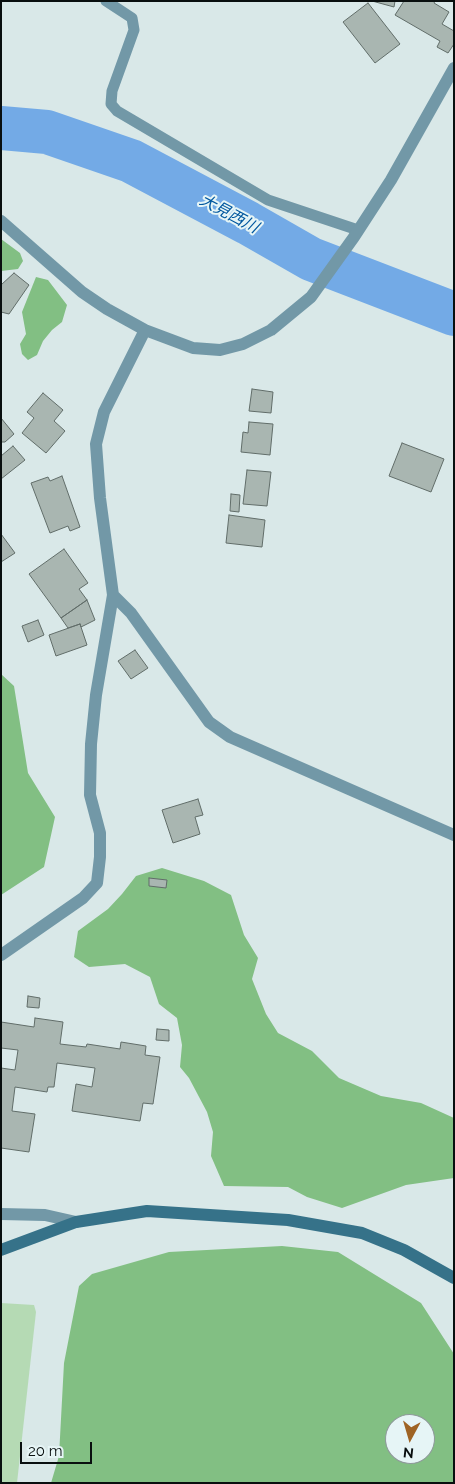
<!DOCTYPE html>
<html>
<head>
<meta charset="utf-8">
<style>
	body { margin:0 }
	#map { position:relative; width:455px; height:1484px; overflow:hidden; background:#d9e8e8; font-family:Raleway,sans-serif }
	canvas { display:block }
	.frame { position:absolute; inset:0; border:2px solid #090f0f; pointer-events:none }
	.north { position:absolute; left:385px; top:1414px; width:50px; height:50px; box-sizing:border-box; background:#e6f5f6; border:1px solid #8e999a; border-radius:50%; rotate:186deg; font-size:14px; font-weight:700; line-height:20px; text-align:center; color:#090f0f }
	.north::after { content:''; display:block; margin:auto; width:18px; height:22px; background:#9f6424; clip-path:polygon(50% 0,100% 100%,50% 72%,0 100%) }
	.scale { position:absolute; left:20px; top:1442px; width:72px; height:22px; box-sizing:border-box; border:2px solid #090f0f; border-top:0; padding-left:6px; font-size:15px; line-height:18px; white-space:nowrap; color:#090f0f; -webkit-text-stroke:4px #e6f5f6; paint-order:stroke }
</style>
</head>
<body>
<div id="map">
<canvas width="455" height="1484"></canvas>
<div class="frame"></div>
<div class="north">N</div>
<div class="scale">20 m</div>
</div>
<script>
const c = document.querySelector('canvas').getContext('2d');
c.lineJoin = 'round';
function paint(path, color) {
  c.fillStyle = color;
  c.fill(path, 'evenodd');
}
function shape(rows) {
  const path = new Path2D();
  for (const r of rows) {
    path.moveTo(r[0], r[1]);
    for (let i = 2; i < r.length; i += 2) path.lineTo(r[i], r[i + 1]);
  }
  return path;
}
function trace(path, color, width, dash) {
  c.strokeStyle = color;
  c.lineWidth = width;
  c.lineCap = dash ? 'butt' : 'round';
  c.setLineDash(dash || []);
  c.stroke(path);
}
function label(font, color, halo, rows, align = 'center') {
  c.font = font + ' Raleway,"Noto Sans JP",sans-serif';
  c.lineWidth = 4;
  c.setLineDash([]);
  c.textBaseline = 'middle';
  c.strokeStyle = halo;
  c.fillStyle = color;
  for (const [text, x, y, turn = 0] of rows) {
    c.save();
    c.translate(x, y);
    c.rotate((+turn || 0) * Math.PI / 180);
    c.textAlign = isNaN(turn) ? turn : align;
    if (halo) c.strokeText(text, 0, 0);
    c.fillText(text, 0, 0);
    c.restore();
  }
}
paint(shape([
	[1,1303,34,1305,36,1312,17,1483,1,1483]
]), '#b5dab4');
paint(shape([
	[1,239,20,253,23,261,18,269,1,271],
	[36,277,48,280,67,305,62,322,52,330,43,341,37,355,28,360,22,354,20,344,26,334,22,312],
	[1,674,14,686,28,773,55,817,44,867,1,895],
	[162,868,204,881,231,895,244,935,258,958,252,979,266,1014,278,1033,312,1051,339,1078,381,1096,421,1103,454,1118,454,1178,406,1185,342,1208,307,1197,288,1187,224,1186,211,1156,213,1132,207,1112,189,1078,180,1067,182,1045,177,1018,159,1004,150,977,125,964,89,967,74,957,78,931,108,909,122,894,136,876],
	[282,1246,338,1252,421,1303,454,1354,454,1483,51,1483,59,1456,64,1363,79,1286,92,1274,169,1252],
	[395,1424,425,1424,425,1454,395,1454]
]), '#82bf83');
trace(shape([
	[1,128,47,132,131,161,248,223,311,259,454,314]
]), '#73aae6', 44);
const building = shape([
	[372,1,395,1,394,7,372,1],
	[404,1,435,1,434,3,449,12,442,24,454,31,454,44,448,53,437,47,440,41,395,15,404,1],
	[368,3,400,44,375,63,343,22,368,3],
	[14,273,29,285,9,314,1,312,1,285,14,273],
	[252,389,273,392,271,413,249,411,252,389],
	[43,393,63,410,54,421,65,431,46,453,22,433,34,418,27,412,43,393],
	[1,418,14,434,5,442,1,442,1,418],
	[249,422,273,424,270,455,241,452,243,432,248,433,249,422],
	[402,443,444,459,431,492,389,476,402,443],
	[13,446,25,460,1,479,1,456,13,446],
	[247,470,271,472,267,506,243,504,247,470],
	[62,476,80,527,70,531,68,526,50,533,31,483,48,477,50,481,62,476],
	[231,494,240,495,239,512,230,511,231,494],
	[229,515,265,520,262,547,226,543,229,515],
	[1,534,15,553,1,562,1,534],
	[64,549,88,583,79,589,87,600,61,618,29,574,64,549],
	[87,600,95,620,81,627,80,624,68,628,61,618,87,600],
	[38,620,44,635,28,642,22,626,38,620],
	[80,624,87,645,56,656,49,635,80,624],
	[135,650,148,668,131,679,118,661,135,650],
	[198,799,203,815,195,817,200,834,173,843,162,810,198,799],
	[149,878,167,880,166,888,149,886,149,878],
	[28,996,40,998,39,1008,27,1007,28,996],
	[35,1018,63,1022,60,1044,86,1047,87,1044,120,1049,121,1042,146,1046,145,1055,160,1057,153,1104,143,1103,140,1121,72,1111,76,1084,92,1087,95,1068,57,1063,54,1087,48,1087,47,1092,15,1087,12,1111,35,1114,29,1152,1,1148,1,1068,15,1070,18,1050,1,1048,1,1022,34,1027,35,1018],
	[157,1029,169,1030,169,1041,156,1040,157,1029]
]);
paint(building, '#a9b6b1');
trace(building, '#616d69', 1);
trace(shape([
	[106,1,132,18,134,30,112,91,111,104,117,111,268,200,358,230]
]), '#7298a7', 11);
trace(shape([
	[1,221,82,292,107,309,145,330,193,348,220,350,243,344,271,330,311,297,354,237,391,180,454,68],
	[113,595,131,613,209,722,230,737,454,835],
	[1,955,83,898,97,883,100,857,100,833,90,795,91,744,96,695,113,595,100,498,96,444,104,412,145,330],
	[1,1214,45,1215,76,1222]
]), '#7298a7', 12);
trace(shape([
	[1,1250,76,1222,147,1211,288,1220,362,1233,404,1250,454,1278]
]), '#367289', 12);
label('italic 16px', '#00579f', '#e6f5f6', [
	["大見西川",229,214,28]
]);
</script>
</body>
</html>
